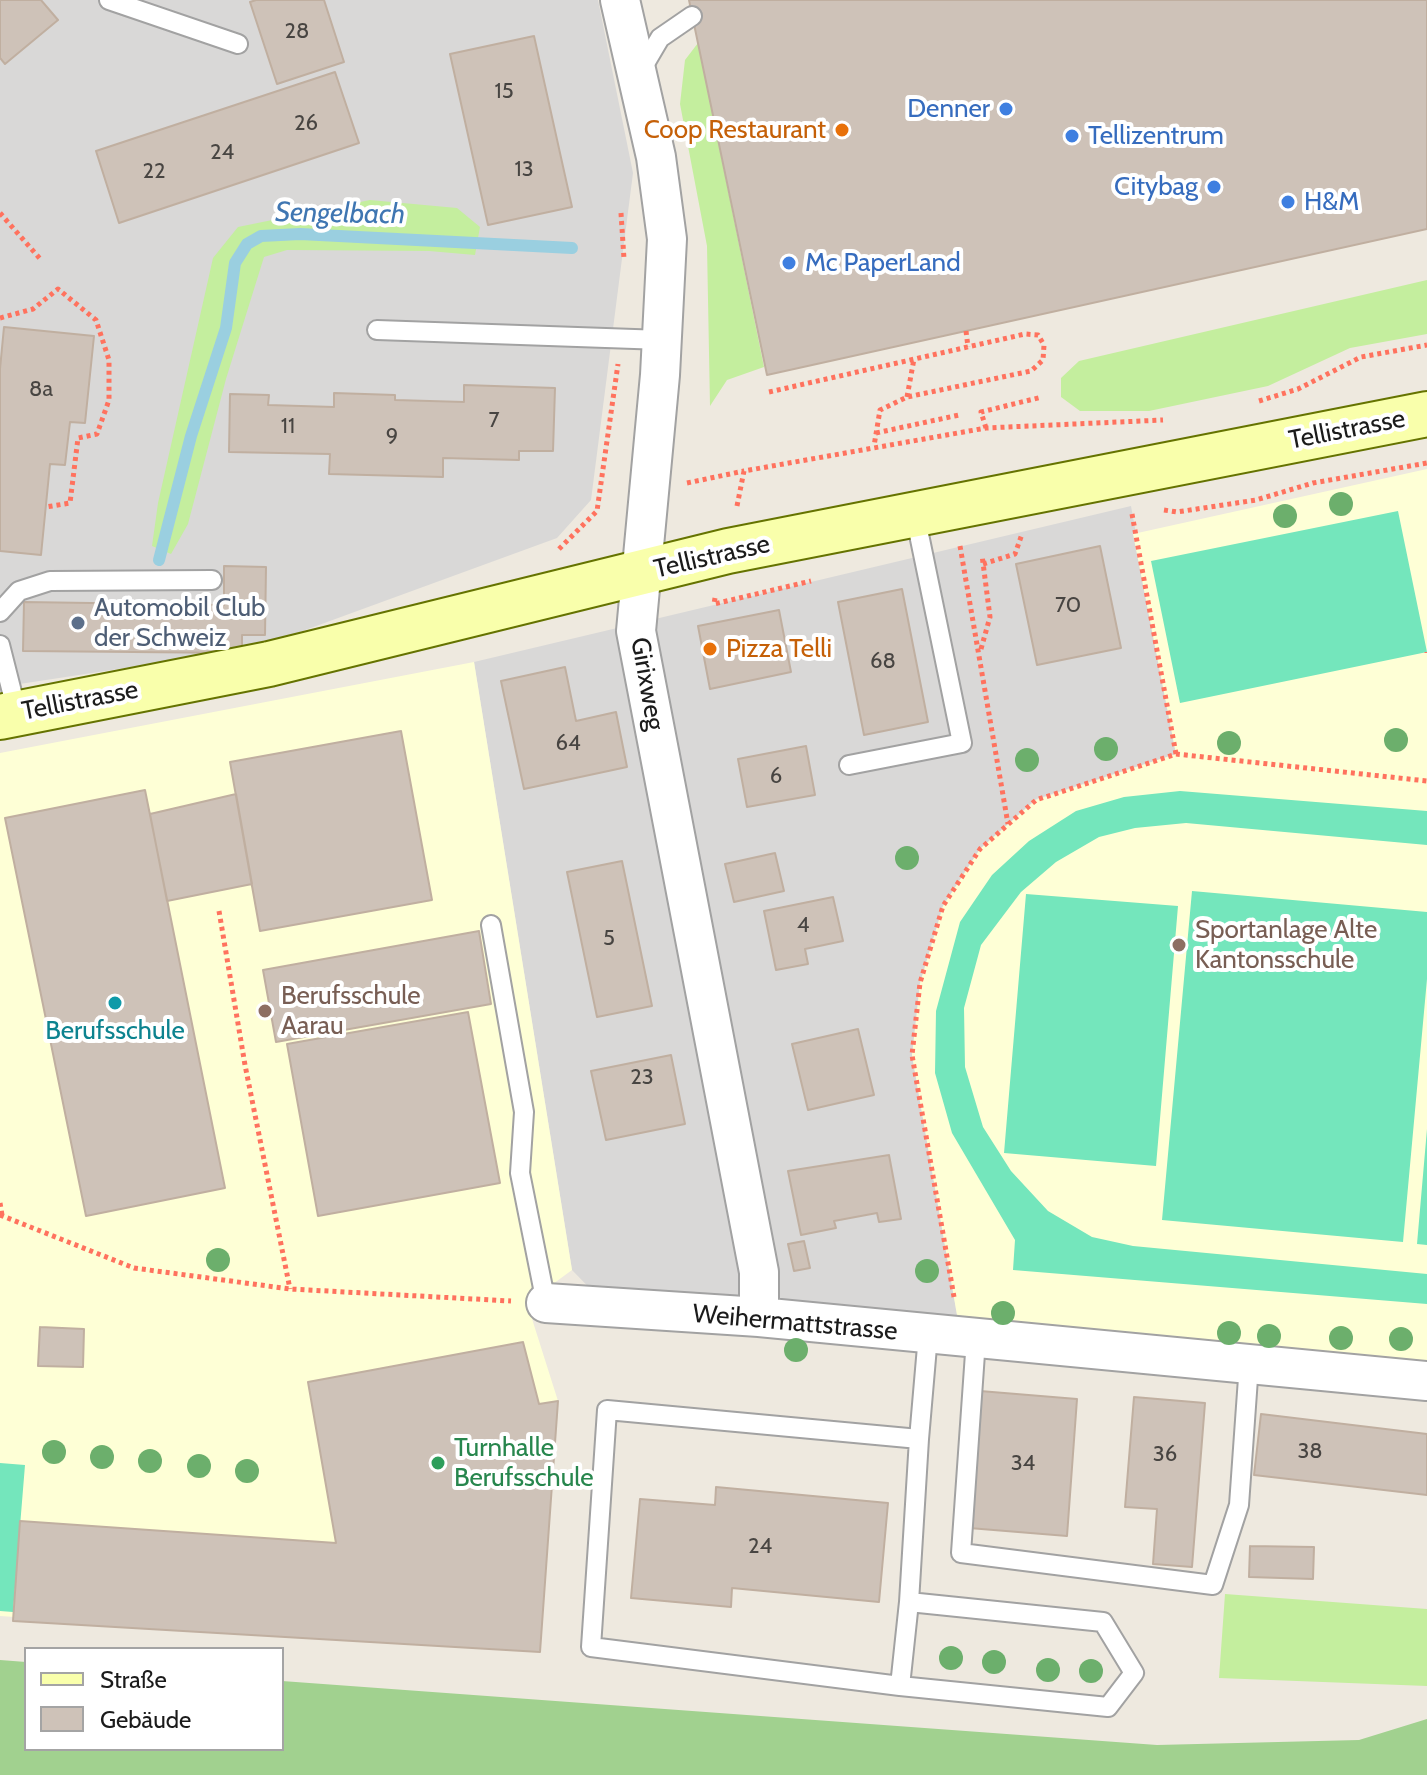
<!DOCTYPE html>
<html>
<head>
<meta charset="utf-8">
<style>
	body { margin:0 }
	#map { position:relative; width:1427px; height:1775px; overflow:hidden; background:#eee9df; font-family:Cabin,sans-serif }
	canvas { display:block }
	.legend { position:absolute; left:24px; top:1647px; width:260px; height:104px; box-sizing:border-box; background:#fff; border:2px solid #a4a4a4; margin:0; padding:10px 14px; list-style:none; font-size:24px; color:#1b1b1b }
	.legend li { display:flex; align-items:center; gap:16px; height:40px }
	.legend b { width:40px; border:2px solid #a4a4a4 }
</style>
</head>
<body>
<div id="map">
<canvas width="1427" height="1775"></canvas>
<ul class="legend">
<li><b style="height:10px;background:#f9ffab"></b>Straße</li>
<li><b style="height:22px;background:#cec2b8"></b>Gebäude</li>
</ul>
</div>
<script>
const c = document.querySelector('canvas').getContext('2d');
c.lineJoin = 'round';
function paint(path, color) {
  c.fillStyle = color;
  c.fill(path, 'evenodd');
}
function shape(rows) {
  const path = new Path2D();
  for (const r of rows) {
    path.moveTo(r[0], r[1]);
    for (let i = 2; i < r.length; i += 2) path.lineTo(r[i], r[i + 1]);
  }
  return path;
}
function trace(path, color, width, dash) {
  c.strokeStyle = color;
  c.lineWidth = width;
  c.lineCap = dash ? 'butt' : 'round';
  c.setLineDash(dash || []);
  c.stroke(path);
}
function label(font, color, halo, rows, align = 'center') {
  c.font = font + ' Cabin,sans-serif';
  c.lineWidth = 8;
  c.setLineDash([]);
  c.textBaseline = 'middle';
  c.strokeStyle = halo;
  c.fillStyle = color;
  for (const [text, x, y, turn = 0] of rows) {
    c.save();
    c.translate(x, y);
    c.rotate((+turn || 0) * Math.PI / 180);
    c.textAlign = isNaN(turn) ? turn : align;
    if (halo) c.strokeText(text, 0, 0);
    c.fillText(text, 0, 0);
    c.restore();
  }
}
paint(shape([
	[0,0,598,0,633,173,591,500,557,538,256,648,0,687],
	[1131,506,1176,754,1036,799,980,849,943,906,912,1055,961,1338,609,1308,572,1270,474,662]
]), '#d9d8d7');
paint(shape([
	[1427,469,1427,1381,961,1338,912,1055,920,983,943,906,980,849,1036,800,1176,754,1133,534],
	[474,662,572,1270,527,1303,558,1401,540,1652,0,1616,0,753]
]), '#feffd6');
paint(shape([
	[698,43,764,367,727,380,710,406,707,246,680,104,685,60],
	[370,200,457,208,480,227,475,255,429,251,287,250,264,257,226,379,188,524,171,554,152,546,158,503,213,258,238,227],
	[1427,280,1427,334,1350,348,1268,386,1149,411,1080,411,1061,397,1061,378,1079,361],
	[1225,1594,1427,1609,1427,1686,1219,1678]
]), '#c4ee9e');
paint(shape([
	[0,1660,26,1662,26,1749,282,1749,282,1681,1157,1745,1359,1740,1427,1719,1427,1775,0,1775]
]), '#a1d18f');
paint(shape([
	[1398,511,1427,652,1180,703,1151,561],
	[1180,791,1427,811,1427,845,1186,823,1135,828,1099,837,1056,862,1021,892,981,945,964,1008,965,1067,983,1127,1011,1171,1048,1211,1092,1237,1133,1246,1427,1274,1427,1304,1013,1270,1015,1240,952,1133,935,1073,936,1011,960,922,992,875,1029,841,1076,811,1124,797],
	[1192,891,1427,912,1427,979,1403,1242,1162,1220],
	[1026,894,1178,906,1156,1166,1004,1153],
	[1427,1129,1427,1245,1417,1244],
	[0,1463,25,1465,13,1612,0,1611]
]), '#74e6bc');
trace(shape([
	[159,560,191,436,226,328,235,263,247,244,261,236,300,234,572,248]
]), '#9acfe0', 12);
const building = shape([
	[0,0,41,0,58,20,5,64,0,58,0,0],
	[256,0,324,0,344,62,277,84,250,2,256,0],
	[689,0,1427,0,1427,229,767,375,689,0],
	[534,36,572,207,488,225,450,54,534,36],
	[335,72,359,143,119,223,96,151,335,72],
	[4,327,94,336,85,423,70,422,65,465,50,464,41,555,0,551,0,369,4,327],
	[464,385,555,388,553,451,519,451,519,460,443,458,443,477,329,474,330,454,229,452,230,394,269,395,268,405,334,407,334,393,395,395,395,400,464,402,464,385],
	[1100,546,1121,648,1037,665,1016,564,1100,546],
	[224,566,266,567,265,635,242,635,242,653,23,651,24,602,224,605,224,566],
	[902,589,928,722,864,735,838,602,902,589],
	[779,610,791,672,710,689,698,626,779,610],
	[565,667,576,721,616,712,627,767,524,789,501,681,565,667],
	[401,731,432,900,260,931,230,762,401,731],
	[806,746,815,795,747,807,738,759,806,746],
	[145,790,225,1188,86,1216,5,818,145,790],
	[236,794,252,884,167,901,150,814,236,794],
	[775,853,784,891,734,902,725,864,775,853],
	[622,861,652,1006,597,1017,567,872,622,861],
	[833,897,843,941,805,949,808,964,776,970,764,911,833,897],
	[479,931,491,1004,276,1042,263,970,479,931],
	[468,1012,500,1183,318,1216,287,1044,468,1012],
	[858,1029,874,1095,808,1110,792,1044,858,1029],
	[671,1055,685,1124,606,1140,591,1071,671,1055],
	[889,1155,901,1219,879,1222,877,1213,834,1221,836,1228,801,1235,788,1171,889,1155],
	[804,1241,810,1268,794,1271,788,1244,804,1241],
	[40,1327,84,1329,83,1367,38,1366,40,1327],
	[523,1342,539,1404,558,1401,540,1652,13,1621,20,1521,336,1543,308,1382,523,1342],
	[980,1391,1077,1399,1067,1536,969,1528,980,1391],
	[1134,1397,1205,1403,1192,1567,1153,1564,1157,1509,1125,1507,1134,1397],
	[1261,1414,1427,1434,1427,1495,1254,1475,1261,1414],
	[716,1487,888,1503,879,1602,732,1588,731,1607,631,1598,640,1499,715,1505,716,1487],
	[1250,1546,1314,1547,1313,1579,1249,1577,1250,1546]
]);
paint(building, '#cec2b8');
trace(building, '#c0afa0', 2);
const lane = shape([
	[109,0,238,44],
	[640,72,660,38,692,16],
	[377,330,663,340],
	[0,612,19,591,50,581,212,580],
	[0,645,17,712],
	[849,765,962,743,915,515],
	[491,925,524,1112,520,1173,546,1303],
	[976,1339,961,1553,1213,1585,1239,1505,1249,1364],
	[607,1410,919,1439,909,1602,1103,1622,1134,1673,1108,1707,900,1686,591,1647,607,1410],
	[919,1439,928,1335],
	[900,1686,909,1602]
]);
const street = shape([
	[620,0,656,157,667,239,660,375,636,631,759,1272,759,1317],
	[546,1303,759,1317,1427,1381]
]);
const secondary = shape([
	[0,717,269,664,728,551,1427,414]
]);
trace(lane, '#a2a2a2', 22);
trace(street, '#a2a2a2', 42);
trace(secondary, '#657300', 48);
trace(shape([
	[0,213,42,261],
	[621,213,624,259],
	[0,318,33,309,58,289,96,320,109,360,109,400,97,434,78,438,70,503,46,507],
	[966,331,968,347],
	[769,392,1025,334,1038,335,1044,345,1043,360,1031,371,907,397,880,410,874,446],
	[907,397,914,359],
	[1259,401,1298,389,1361,357,1427,345],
	[986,428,981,412,1042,397],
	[876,433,959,415],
	[687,483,744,471],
	[737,506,744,471,986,428,1163,420],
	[1164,510,1177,512,1256,500,1313,483,1427,463],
	[1132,514,1176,754],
	[960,546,1008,824],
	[559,549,597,511,618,364],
	[983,564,1015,554,1022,534],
	[715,598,714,604,811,581],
	[981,649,990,617,982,555],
	[1427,652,1427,653],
	[219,911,245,1065,290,1289],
	[0,1203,2,1215],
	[0,1215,134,1268,290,1289,511,1301],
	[954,1297,912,1055,920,983,943,906,980,849,1036,800,1176,754,1427,781]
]), '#ff725e', 5, [4, 4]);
trace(lane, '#fff', 18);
trace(street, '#fff', 38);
trace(secondary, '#f9ffab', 44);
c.fillStyle = '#6caf6c';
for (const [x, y] of [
	[1341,504],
	[1285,516],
	[1396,740],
	[1229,743],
	[1106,749],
	[1027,760],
	[907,858],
	[218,1260],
	[927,1271],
	[1003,1313],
	[1229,1333],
	[1269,1336],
	[1341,1338],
	[1401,1339],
	[796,1350],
	[54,1452],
	[102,1457],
	[150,1461],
	[199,1466],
	[247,1471],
	[951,1658],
	[994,1662],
	[1048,1670],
	[1091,1671]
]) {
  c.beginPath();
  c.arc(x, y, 12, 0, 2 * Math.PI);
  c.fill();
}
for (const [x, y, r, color] of [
	[1006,109,8,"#3f7fe0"],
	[842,130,8,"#e8710a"],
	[1072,136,8,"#3f7fe0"],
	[1214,187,8,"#3f7fe0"],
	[1288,202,8,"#3f7fe0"],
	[789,263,8,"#3f7fe0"],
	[78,623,8,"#5c6f8a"],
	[710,649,8,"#e8710a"],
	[1179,945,8,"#8d6e63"],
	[115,1003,8,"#0f9aa8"],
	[265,1011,8,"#8d6e63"],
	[438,1463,8,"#2e9e5b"]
]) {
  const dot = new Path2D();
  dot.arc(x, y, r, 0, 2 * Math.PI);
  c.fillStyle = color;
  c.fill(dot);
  trace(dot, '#fff', 3);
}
label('22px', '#484542', null, [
	["28",297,32],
	["15",504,92],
	["26",306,124],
	["24",222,153],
	["13",524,170],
	["22",154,172],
	["8a",41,390],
	["7",494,421],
	["11",288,427],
	["9",392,437],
	["70",1068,606],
	["68",883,662],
	["64",568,744],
	["6",776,777],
	["4",803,926],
	["5",609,939],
	["23",642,1078],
	["38",1310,1452],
	["36",1165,1455],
	["34",1023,1464],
	["24",760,1547]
]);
label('26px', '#366cbe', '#fff', [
	["Denner",990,109,"right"],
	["Tellizentrum",1088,136],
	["Citybag",1198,187,"right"],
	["H&M",1304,202],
	["Mc PaperLand",805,263]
], 'left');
label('26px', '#c56008', '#fff', [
	["Coop Restaurant",826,130],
	["Pizza Telli",726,649,"left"]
], 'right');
label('26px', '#1b1b1b', '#fff', [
	["Tellistrasse",1347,430,-11],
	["Tellistrasse",712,557,-13],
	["Girixweg",647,684,80],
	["Tellistrasse",80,701,-11],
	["Weihermattstrasse",795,1323,5]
]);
label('26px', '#4e5e75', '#fff', [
	["Automobil Club",94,608],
	["der Schweiz",94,638]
], 'left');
label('26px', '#785e54', '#fff', [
	["Sportanlage Alte",1195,930],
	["Kantonsschule",1195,960],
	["Berufsschule",281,996],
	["Aarau",281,1026]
], 'left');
label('26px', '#0d838f', '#fff', [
	["Berufsschule",115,1031]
]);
label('26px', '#27864d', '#fff', [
	["Turnhalle",454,1448],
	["Berufsschule",454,1478]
], 'left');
label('italic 28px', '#3f76b2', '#fff', [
	["Sengelbach",340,214,1]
]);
</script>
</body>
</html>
